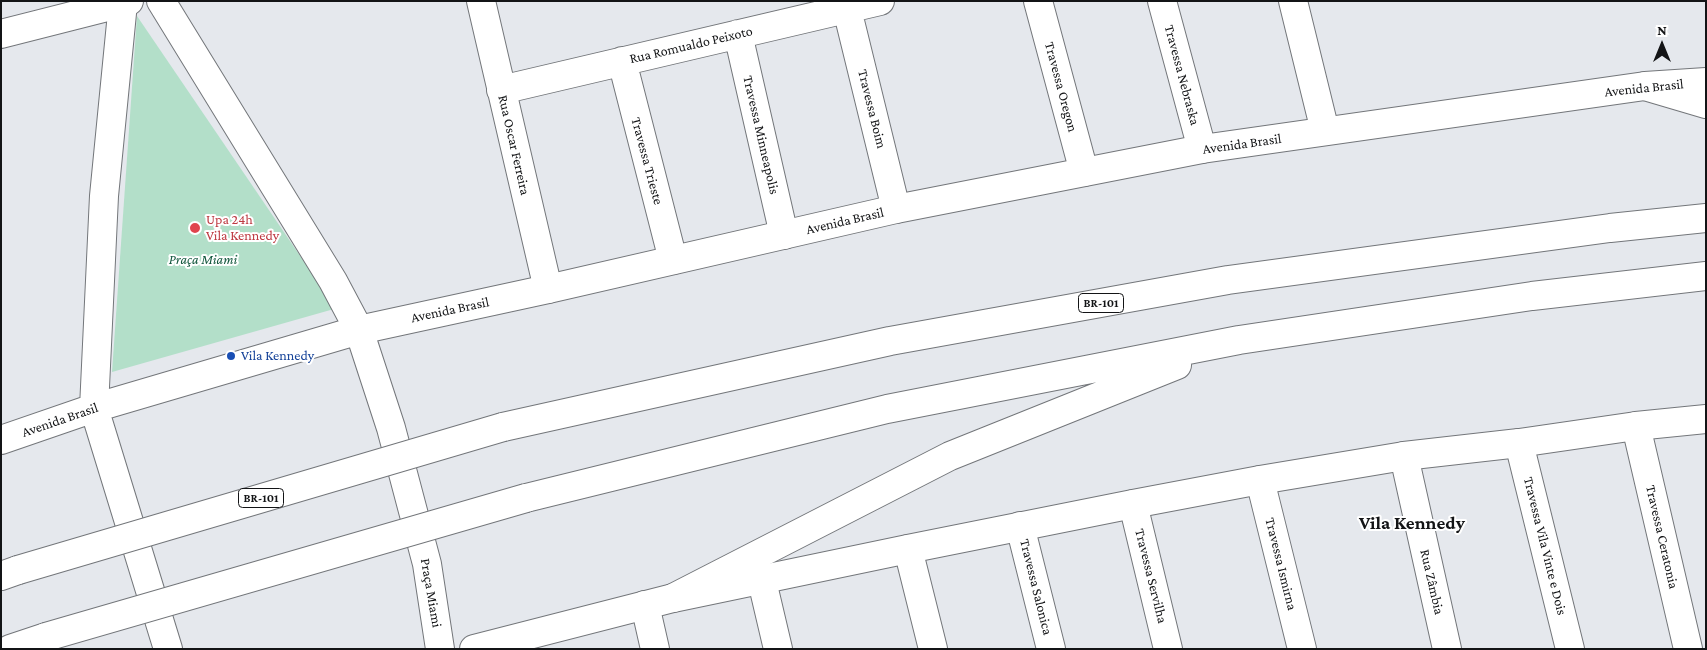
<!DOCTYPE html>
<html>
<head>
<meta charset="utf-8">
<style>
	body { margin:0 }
	#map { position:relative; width:1707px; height:650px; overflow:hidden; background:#e5e8ed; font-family:"Crimson Pro",serif }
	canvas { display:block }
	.frame { position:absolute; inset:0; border:2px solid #131416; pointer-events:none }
	.north { position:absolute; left:1637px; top:20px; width:50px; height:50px; -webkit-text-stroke:4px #fff; paint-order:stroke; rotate:0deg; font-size:14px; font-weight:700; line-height:20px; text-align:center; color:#131416 }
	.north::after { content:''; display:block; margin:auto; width:18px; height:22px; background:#131416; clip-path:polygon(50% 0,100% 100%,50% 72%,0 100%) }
</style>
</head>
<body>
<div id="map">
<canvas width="1707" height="650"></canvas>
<div class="frame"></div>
<div class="north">N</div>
</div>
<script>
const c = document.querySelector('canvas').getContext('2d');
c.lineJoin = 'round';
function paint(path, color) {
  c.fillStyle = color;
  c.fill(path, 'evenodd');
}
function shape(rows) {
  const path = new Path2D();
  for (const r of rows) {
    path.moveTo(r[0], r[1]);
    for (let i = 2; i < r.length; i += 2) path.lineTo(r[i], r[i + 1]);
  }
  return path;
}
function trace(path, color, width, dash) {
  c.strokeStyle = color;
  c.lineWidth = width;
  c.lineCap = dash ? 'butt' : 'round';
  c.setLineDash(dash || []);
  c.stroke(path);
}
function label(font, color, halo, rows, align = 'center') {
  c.font = font + ' "Crimson Pro",serif';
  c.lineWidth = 4;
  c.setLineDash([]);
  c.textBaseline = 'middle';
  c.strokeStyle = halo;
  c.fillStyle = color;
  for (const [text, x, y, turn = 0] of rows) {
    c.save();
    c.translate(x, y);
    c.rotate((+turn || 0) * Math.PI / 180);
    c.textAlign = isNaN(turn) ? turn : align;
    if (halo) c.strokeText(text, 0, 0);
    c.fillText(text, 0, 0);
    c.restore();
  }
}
paint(shape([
	[137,16,324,291,334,309,112,372]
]), '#b3dfc9');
const street = shape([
	[481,1,548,289],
	[1038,1,1084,172],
	[1162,1,1202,149],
	[1293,1,1325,131],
	[847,9,896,209],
	[1,34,123,3,123,1],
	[738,34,784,235],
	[622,61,673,260],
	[501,90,880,1],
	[1636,426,1688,649],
	[1519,443,1570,649],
	[1404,456,1447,649],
	[1260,480,1302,649],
	[1133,504,1168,649],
	[1020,526,1051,649],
	[908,549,933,649],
	[762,581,778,649],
	[645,605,655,649]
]);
const secondary = shape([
	[129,1,123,3,104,196,94,408,168,649],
	[161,1,333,281,359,330,391,428,427,564,440,649],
	[1,440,94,408,359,330,548,289,896,209,1202,149,1645,86,1706,82],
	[474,649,673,598,908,549,1133,504,1260,480,1404,456,1519,443,1636,426,1706,419]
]);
const highway = shape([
	[1645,86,1706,104],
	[503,427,890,341,1228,280,1610,228,1706,218],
	[526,498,887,409,1239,340,1532,296,1706,276],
	[1,576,18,570],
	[673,598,950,456,1177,365],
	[10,649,46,637]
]);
trace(street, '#73767a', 30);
trace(secondary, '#73767a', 30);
trace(highway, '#73767a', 30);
trace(street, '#fff', 28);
trace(secondary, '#fff', 28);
trace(highway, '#fff', 28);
const highwayBridge = shape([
	[18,570,503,427],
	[46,637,526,498]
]);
trace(highwayBridge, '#73767a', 30, []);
trace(highwayBridge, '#fff', 28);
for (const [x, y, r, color] of [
	[195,228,6,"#e0444e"],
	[231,356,5,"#1a4fb4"]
]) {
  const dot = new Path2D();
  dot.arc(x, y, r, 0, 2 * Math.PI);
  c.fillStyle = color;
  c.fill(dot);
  trace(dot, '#fff', 2);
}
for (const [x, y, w] of [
	[1101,303,45],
	[261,498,45]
]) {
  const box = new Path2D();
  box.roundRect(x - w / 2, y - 9.5, w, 19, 4);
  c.fillStyle = '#fff';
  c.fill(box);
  trace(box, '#131416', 1);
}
label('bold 12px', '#131416', null, [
	["BR-101",1101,303],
	["BR-101",261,498]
]);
label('14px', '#131416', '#fff', [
	["Rua Romualdo Peixoto",691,45,-13],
	["Travessa Nebraska",1182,75,75],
	["Travessa Oregon",1061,87,75],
	["Avenida Brasil",1644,88,-6],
	["Travessa Boim",872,109,76],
	["Travessa Minneapolis",761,135,77],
	["Avenida Brasil",1242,144,-8],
	["Rua Oscar Ferreira",514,145,77],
	["Travessa Trieste",647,161,75],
	["Avenida Brasil",845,221,-13],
	["Avenida Brasil",450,310,-12],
	["Avenida Brasil",60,420,-19],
	["Travessa Ceratonia",1662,537,77],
	["Travessa Vila Vinte e Dois",1545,546,76],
	["Travessa Ismirna",1281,564,76],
	["Travessa Servilha",1151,576,76],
	["Rua Zâmbia",1432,582,77],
	["Travessa Salonica",1036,587,76],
	["Praça Miami",431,593,80]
]);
label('14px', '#be3a42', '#fff', [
	["Upa 24h",206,220],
	["Vila Kennedy",206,236]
], 'left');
label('italic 14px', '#11563c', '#fff', [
	["Praça Miami",203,260]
]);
label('14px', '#164399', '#fff', [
	["Vila Kennedy",241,356]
], 'left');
label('bold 19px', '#131416', '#fff', [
	["Vila Kennedy",1412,523]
]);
</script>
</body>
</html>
